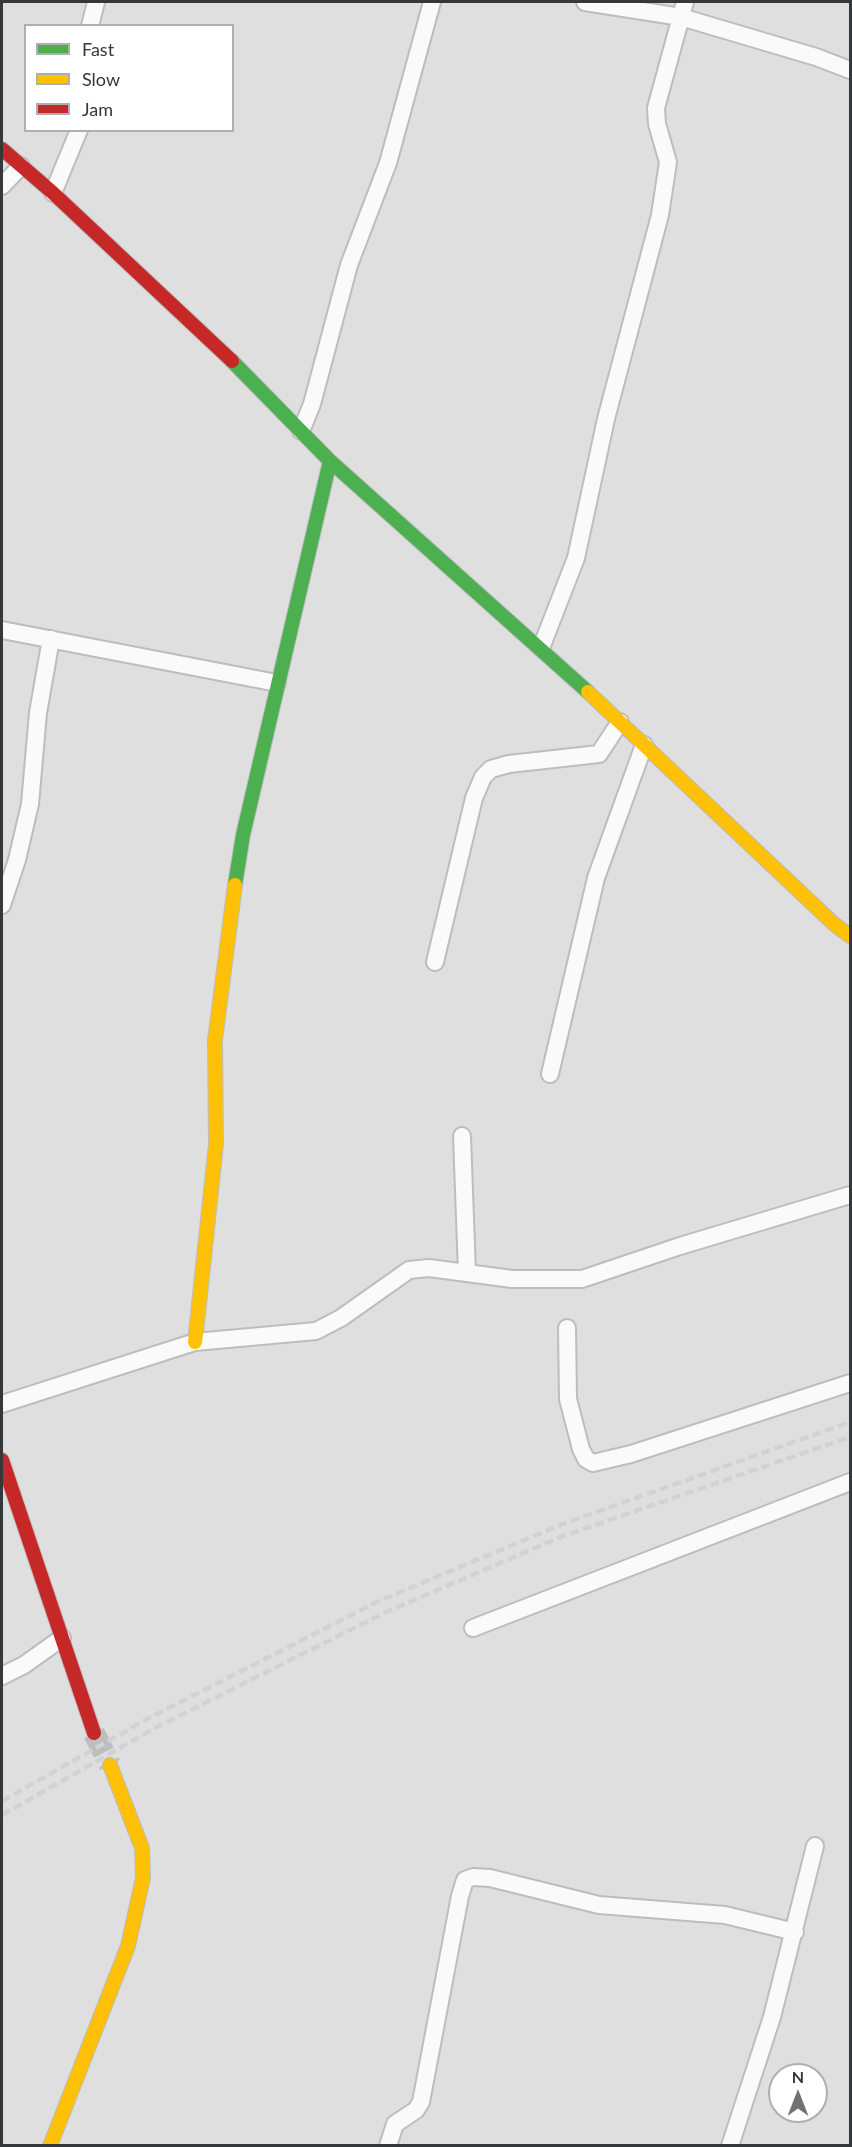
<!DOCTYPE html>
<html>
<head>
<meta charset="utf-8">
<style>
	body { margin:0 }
	#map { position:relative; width:852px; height:2147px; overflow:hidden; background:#dfdfdf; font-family:Lato,sans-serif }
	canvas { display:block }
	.frame { position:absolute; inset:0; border:3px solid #363738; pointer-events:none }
	.legend { position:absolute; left:24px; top:24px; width:210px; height:108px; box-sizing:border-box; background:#fff; border:2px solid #afafaf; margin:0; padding:8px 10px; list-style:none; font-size:18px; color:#363738 }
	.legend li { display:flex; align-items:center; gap:12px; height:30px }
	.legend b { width:30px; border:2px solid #afafaf }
	.north { position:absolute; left:768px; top:2063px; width:60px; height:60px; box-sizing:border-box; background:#fff; border:2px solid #afafaf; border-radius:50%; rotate:0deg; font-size:16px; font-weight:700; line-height:24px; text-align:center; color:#363738 }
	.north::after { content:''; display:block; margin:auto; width:21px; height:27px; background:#717272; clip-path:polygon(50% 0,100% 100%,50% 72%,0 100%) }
</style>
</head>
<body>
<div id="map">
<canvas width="852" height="2147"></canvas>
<div class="frame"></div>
<ul class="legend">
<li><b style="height:8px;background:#4caf50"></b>Fast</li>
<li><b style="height:8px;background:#ffc107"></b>Slow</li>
<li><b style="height:8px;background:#c62828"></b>Jam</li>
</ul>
<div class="north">N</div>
</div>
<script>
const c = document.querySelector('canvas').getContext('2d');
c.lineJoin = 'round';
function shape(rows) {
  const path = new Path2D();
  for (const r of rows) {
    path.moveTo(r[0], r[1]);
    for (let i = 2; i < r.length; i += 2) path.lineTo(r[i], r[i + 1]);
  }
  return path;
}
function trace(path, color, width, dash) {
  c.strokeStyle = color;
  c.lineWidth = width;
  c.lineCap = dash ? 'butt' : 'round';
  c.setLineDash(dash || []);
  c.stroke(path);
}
trace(shape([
	[94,1733,110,1765]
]), '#bdbdbe', 22, [22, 11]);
const street = shape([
	[585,2,681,17,816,57,850,70],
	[90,26,96,2],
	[2,186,21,166],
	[53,193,79,130],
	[301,431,312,404,349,265,388,163,432,2],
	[2,630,277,683],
	[541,648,576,558,606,419,660,215,668,162,657,124,656,108,685,2],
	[2,905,17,860,30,804,38,713,51,639],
	[435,962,474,798,483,777,491,769,509,764,599,754,620,722],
	[550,1074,596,878,644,745],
	[462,1136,467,1273],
	[567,1328,568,1399,581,1449,586,1459,593,1463,631,1454,850,1383],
	[2,1404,195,1342,316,1331,341,1318,409,1270,429,1268,512,1279,582,1279,680,1246,850,1195],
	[473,1628,850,1482],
	[2,1676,24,1665,62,1638],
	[388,2146,395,2124,416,2110,421,2102,460,1896,465,1880,473,1877,490,1878,599,1905,725,1915,795,1932],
	[730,2146,772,2017,815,1846]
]);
const fast = shape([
	[232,361,330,461,588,692],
	[235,885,243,835,330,461]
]);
const slow = shape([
	[588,692,834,924,850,936],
	[195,1342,216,1144,215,1040,235,885],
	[50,2146,128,1946,143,1878,142,1848,110,1765]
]);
const jam = shape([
	[2,149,53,193,232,361],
	[2,1460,94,1733]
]);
trace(street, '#bdbdbd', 20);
trace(fast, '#bdbdbd', 16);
trace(slow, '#bdbdbd', 16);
trace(jam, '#bdbdbd', 16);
trace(street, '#fafafa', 16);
trace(fast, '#4caf50', 14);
trace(slow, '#ffc107', 14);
trace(jam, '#c62828', 14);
trace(shape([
	[2,1801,149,1718,379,1601,560,1525,850,1422],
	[2,1815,155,1728,384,1613,563,1536,850,1437]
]), '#d1d2d2', 4.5, [9, 4.5]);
</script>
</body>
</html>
